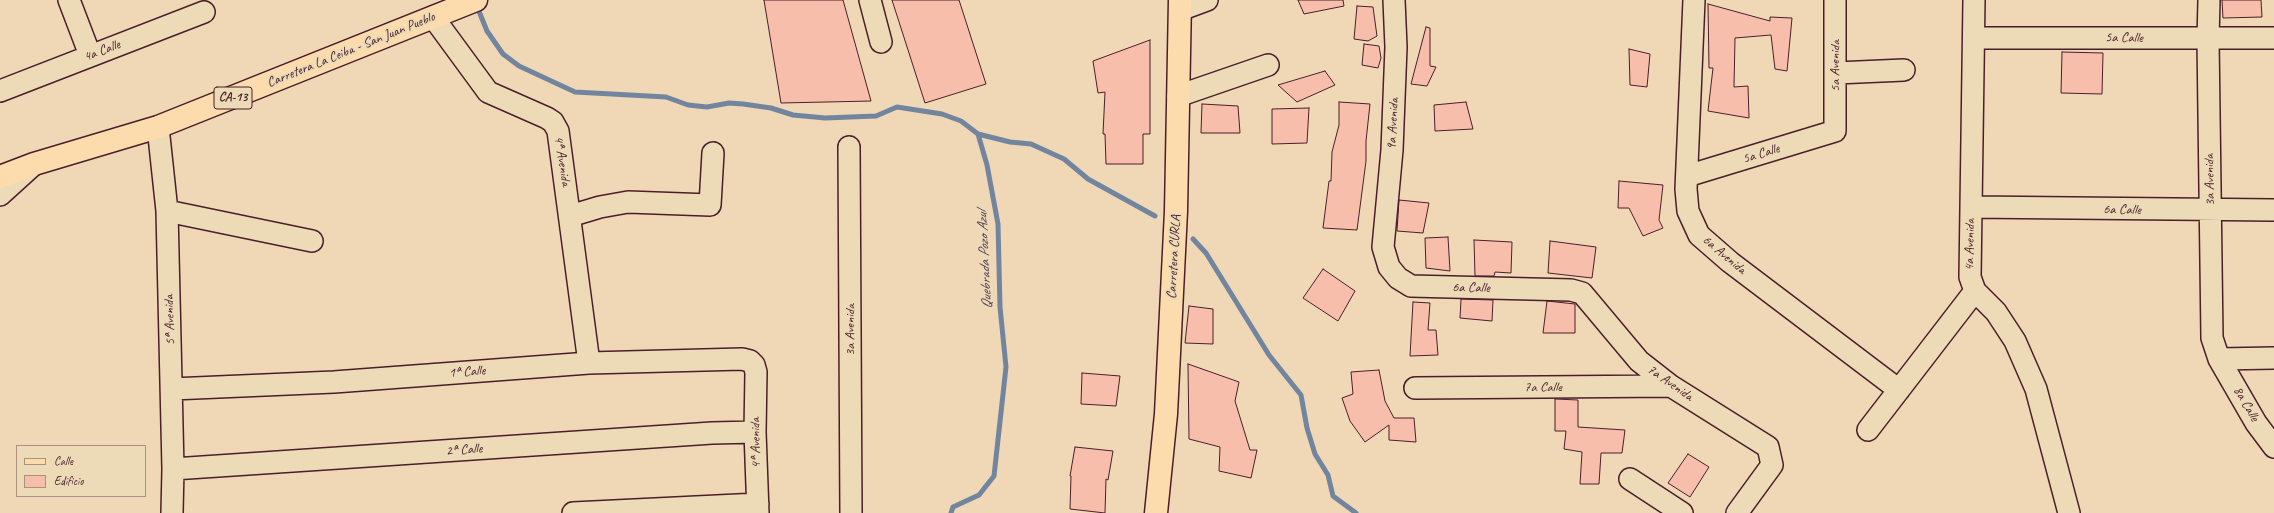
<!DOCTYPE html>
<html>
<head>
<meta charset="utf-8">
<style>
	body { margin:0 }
	#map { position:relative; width:2274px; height:513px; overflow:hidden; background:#f0d7b6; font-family:Caveat,sans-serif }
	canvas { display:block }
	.legend { position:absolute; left:16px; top:445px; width:130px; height:52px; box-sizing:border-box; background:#eddbb8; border:1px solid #ac9080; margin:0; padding:5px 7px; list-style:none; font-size:12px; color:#4a1f2b }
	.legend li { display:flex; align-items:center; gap:8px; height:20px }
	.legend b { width:20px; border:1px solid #ac9080 }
</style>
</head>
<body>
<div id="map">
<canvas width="2274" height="513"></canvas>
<ul class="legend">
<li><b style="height:5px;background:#fcdcac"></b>Calle</li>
<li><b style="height:11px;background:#f6beab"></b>Edificio</li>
</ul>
</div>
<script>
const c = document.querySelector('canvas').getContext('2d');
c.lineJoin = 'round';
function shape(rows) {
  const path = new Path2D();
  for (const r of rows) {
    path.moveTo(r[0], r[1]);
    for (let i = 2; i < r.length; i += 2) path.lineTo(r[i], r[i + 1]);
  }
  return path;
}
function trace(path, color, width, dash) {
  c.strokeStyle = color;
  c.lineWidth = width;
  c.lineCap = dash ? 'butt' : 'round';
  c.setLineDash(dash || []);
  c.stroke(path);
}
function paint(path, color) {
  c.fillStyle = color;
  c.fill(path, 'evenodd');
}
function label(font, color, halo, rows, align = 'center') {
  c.font = font + ' Caveat,sans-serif';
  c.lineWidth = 4;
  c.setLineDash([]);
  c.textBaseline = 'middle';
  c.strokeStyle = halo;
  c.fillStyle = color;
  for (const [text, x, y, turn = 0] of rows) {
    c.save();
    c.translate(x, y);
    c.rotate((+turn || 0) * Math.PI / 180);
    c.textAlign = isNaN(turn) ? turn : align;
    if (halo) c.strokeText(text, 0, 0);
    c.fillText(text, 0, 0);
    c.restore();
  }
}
trace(shape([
	[476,4,487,31,503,54,519,66,575,92,666,97,688,105,707,107,729,103,743,104,771,108,793,115,825,118,876,116,897,107,942,114,961,121,978,134,987,165,998,224,1000,307,1006,367,994,476,979,495,953,507,951,513],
	[978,134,1010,142,1031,144,1064,159,1088,179,1155,216],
	[1193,239,1206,253,1269,355,1301,395,1307,428,1315,454,1328,475,1333,496,1356,513]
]), '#72859f', 5);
const building = shape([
	[764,0,843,0,871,101,781,103,764,0],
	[892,0,959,0,986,84,925,103,892,0],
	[1298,0,1343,0,1344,6,1304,14,1298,0],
	[2222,0,2261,0,2262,17,2223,18,2222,0],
	[1708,4,1770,21,1770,17,1792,18,1787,71,1775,69,1771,35,1735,38,1734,87,1748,86,1749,118,1708,111,1713,68,1709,68,1708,4],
	[1357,6,1373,7,1377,36,1368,41,1354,39,1357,6],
	[1426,27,1430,28,1430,66,1436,67,1427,86,1411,84,1426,27],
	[1150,40,1150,134,1143,134,1143,164,1106,164,1105,134,1103,134,1105,92,1098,93,1093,61,1150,40],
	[1364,44,1379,46,1381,58,1378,68,1362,65,1364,44],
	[1629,49,1650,54,1647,87,1630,85,1629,49],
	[2062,52,2103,53,2102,94,2061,93,2062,52],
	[1325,71,1335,85,1297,102,1278,85,1325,71],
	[1339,102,1370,104,1366,141,1366,161,1357,230,1323,228,1329,181,1331,181,1332,152,1339,125,1339,102],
	[1466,102,1473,129,1435,131,1434,105,1466,102],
	[1202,104,1238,106,1240,133,1201,133,1202,104],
	[1309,108,1307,143,1272,144,1272,109,1309,108],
	[1619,181,1663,185,1659,220,1663,228,1643,236,1629,208,1618,208,1619,181],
	[1399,200,1429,203,1423,233,1397,231,1399,200],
	[1448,237,1450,271,1426,268,1425,238,1448,237],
	[1474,240,1512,242,1511,273,1495,272,1494,276,1475,276,1474,240],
	[1550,241,1596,247,1592,278,1548,273,1550,241],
	[1323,269,1355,291,1338,321,1303,298,1323,269],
	[1461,299,1493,300,1492,321,1460,318,1461,299],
	[1547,301,1575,304,1575,333,1543,333,1547,301],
	[1413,302,1430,303,1428,330,1436,330,1438,355,1410,356,1413,302],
	[1189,306,1213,309,1213,344,1185,343,1189,306],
	[1188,364,1239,382,1235,401,1250,450,1257,450,1251,478,1219,471,1220,447,1189,439,1188,364],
	[1379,370,1385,401,1394,418,1414,418,1416,442,1389,440,1389,425,1365,442,1350,421,1342,398,1353,394,1351,372,1379,370],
	[1082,373,1120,376,1116,406,1081,404,1082,373],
	[1555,399,1578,400,1578,427,1625,430,1622,453,1601,453,1599,484,1580,484,1582,452,1564,449,1566,431,1555,431,1555,399],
	[1075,447,1113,451,1108,480,1106,479,1105,513,1070,509,1071,476,1070,476,1075,447],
	[1688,454,1709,467,1690,497,1668,483,1688,454]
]);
paint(building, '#f6beab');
trace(building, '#4a1f2b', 1);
const minor = shape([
	[69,0,90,55],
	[870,0,881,42],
	[1394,0,1396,47,1392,150,1383,247,1389,267,1398,278,1411,286,1571,290,1582,293,1639,361,1671,386,1768,447,1772,465,1737,513],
	[1694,0,1686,189,1688,211,1699,235,1730,262,1899,390],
	[1974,0,1970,277,1975,291,1996,312,2015,341,2036,389,2069,513],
	[2209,0,2208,39,2212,338,2219,359,2256,423,2274,447],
	[1180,10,1207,0],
	[433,17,488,92,547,118,553,122,558,131,589,363],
	[1975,38,2274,38],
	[1836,73,1904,70],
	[0,91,204,12],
	[1178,96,1268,65],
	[158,127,167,211,173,469,172,513],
	[849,147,851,513],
	[1687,176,1835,131,1835,0],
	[0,195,32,166],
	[1971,207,2274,210],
	[167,211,312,241],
	[570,216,600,207,628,202,710,205,713,153],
	[2219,359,2274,358],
	[1415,388,1671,386],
	[172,389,334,382,589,363,742,359,750,361,754,365,756,372,755,432,758,513],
	[1868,430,1975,291],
	[173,469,712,433,755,432],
	[1630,479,1682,513],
	[573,513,758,504]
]);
const major = shape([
	[0,177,34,164,158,127,476,0],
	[1156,513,1166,414,1176,211,1180,0]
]);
trace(minor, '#4a1f2b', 24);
trace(major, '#4a1f2b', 25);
trace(minor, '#eddbb8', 21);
trace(major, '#fcdcac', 22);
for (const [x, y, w] of [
	[233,98,38]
]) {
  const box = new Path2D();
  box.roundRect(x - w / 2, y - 11, w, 22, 3);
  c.fillStyle = '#eddbb8';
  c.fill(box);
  trace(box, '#4a1f2b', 1);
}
label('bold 13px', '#4a1f2b', null, [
	["CA-13",233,98]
]);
label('14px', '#4a1f2b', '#eddbb8', [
	["5a Calle",2124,38,1],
	["Carretera La Ceiba - San Juan Pueblo",351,50,-22],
	["4a Calle",102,51,-21],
	["5a Avenida",1835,66,-90],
	["9a Avenida",1393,124,-87],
	["5a Calle",1761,154,-17],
	["4ª Avenida",562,161,81],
	["3a Avenida",2210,180,-91],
	["6a Calle",2122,210,1],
	["4a Avenida",1970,245,-89],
	["6a Avenida",1724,255,40],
	["Carretera CURLA",1174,257,-87],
	["6a Calle",1471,288,1],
	["5ª Avenida",170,320,-92],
	["3a Avenida",850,330,-90],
	["1ª Calle",467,372,-4],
	["7a Avenida",1670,383,35],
	["7a Calle",1543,387],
	["8a Calle",2246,404,60],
	["4ª Avenida",756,443,-91],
	["2ª Calle",464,450,-4]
]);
label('italic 15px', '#574152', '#eddbb8', [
	["Quebrada Pozo Azul",985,260,-93]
]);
</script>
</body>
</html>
